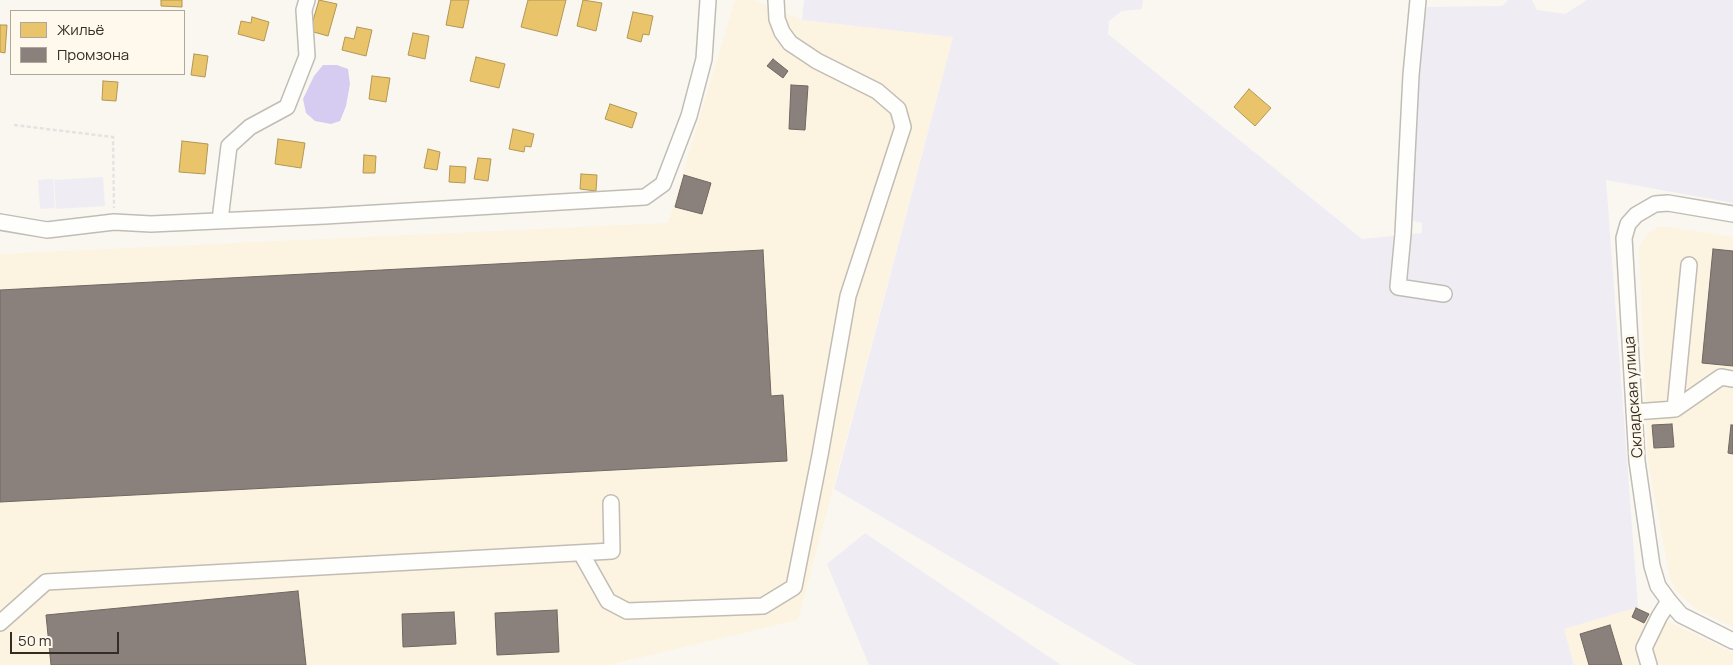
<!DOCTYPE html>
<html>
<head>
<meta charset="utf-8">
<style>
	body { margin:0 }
	#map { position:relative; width:1733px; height:665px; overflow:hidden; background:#faf7f1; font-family:Manrope,sans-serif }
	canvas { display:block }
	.legend { position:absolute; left:10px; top:10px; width:175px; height:65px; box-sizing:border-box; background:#fef8ed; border:1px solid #ada79c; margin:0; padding:6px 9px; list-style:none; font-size:15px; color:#332d23 }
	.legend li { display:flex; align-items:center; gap:10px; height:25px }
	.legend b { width:25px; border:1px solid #ada79c }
	.scale { position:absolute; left:10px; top:632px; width:109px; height:22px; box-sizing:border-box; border:2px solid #332d23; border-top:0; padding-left:6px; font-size:15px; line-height:18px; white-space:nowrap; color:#332d23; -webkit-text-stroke:4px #fef8ed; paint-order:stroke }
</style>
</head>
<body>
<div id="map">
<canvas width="1733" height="665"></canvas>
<ul class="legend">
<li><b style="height:14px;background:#e9c46a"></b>Жильё</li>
<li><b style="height:14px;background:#8a817c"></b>Промзона</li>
</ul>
<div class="scale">50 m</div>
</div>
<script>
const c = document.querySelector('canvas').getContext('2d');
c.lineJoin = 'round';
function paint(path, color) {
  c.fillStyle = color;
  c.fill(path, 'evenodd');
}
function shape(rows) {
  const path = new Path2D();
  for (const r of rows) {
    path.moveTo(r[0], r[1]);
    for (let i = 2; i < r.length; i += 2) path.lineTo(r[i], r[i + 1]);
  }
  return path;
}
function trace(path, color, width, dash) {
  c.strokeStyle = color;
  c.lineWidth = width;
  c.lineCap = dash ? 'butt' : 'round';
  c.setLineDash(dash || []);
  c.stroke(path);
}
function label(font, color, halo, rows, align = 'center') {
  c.font = font + ' Manrope,sans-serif';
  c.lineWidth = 5;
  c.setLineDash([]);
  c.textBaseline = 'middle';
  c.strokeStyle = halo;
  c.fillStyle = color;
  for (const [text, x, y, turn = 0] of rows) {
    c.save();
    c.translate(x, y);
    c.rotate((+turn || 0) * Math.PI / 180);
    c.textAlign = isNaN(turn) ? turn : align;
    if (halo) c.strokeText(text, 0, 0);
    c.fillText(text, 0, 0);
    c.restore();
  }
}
paint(shape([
	[735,0,753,0,802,20,953,37,798,620,608,665,0,665,0,254,668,223],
	[1657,227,1670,227,1733,237,1733,627,1699,611,1686,600,1676,590,1670,578,1648,461,1639,247,1646,236],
	[1638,607,1733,653,1733,665,1574,665,1564,629]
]), '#fcf3e0');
paint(shape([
	[804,0,1143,0,1142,9,1122,11,1109,21,1108,34,1362,239,1422,233,1422,223,1408,220,1420,33,1427,7,1502,6,1508,0,1532,0,1537,10,1565,14,1587,0,1733,0,1733,203,1606,180,1638,607,1564,629,1574,665,1136,665,834,489,953,37,802,20],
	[103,177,105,206,56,209,54,180],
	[53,179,55,208,40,209,38,180],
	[865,533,1061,665,869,665,827,564]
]), '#f0ecf4');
paint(shape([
	[323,65,337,65,348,69,350,84,346,106,340,121,331,124,315,121,306,113,303,99,314,76]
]), '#d6ccf1');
const homes = shape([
	[161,0,182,0,182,7,161,6,161,0],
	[319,0,337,4,328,36,310,31,319,0],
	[451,0,469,0,463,28,446,25,451,0],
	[528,0,566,0,557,36,521,27,528,0],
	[583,0,602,3,596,31,577,26,583,0],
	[633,12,653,16,649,35,643,34,641,42,627,38,633,12],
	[252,17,269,22,264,41,238,34,241,21,251,23,252,17],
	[0,25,7,25,5,53,0,52,0,25],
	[357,27,372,30,366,56,342,50,345,37,354,39,357,27],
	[413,33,429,36,425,59,408,55,413,33],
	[194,54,208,56,205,77,191,75,194,54],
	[476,57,505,64,499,88,470,81,476,57],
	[372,76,390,78,386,102,369,99,372,76],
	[103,81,118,82,116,101,102,100,103,81],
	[1249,89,1271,108,1255,126,1234,107,1249,89],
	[610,104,637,113,632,128,605,119,610,104],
	[513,129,534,134,531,147,525,146,524,152,509,149,513,129],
	[278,139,305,143,301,168,275,164,278,139],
	[182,141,208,144,205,174,179,172,182,141],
	[428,149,440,152,437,170,424,168,428,149],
	[364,155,376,156,375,173,363,173,364,155],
	[478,158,491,159,488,181,474,179,478,158],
	[450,166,466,167,465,183,449,182,450,166],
	[581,174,597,175,596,191,580,189,581,174]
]);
paint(homes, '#e9c46a');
trace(homes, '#b29755', 1);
const industry = shape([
	[773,59,788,71,783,78,767,66,773,59],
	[791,85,808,86,805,130,789,129,791,85],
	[684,175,711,183,702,214,675,207,684,175],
	[1713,249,1733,251,1733,366,1702,363,1713,249],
	[763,250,771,396,783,395,787,461,0,502,0,290,763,250],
	[1672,424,1674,447,1654,448,1652,425,1672,424],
	[1731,425,1733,425,1733,454,1728,453,1731,425],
	[298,591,306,665,51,665,46,615,298,591],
	[1636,608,1649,614,1644,623,1632,617,1636,608],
	[557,610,559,652,497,655,495,613,557,610],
	[454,612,456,644,403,647,402,614,454,612],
	[1610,625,1622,665,1589,665,1580,634,1610,625]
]);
paint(industry, '#8a817c');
trace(industry, '#706861', 1);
const minor = shape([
	[1418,0,1411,75,1403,234,1398,287,1444,294],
	[1733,214,1668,203,1655,204,1636,215,1628,224,1624,238,1637,461,1652,566,1658,586,1669,601,1681,615,1733,641],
	[220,220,229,146,250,127,287,107,307,56,304,10,307,0],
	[0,222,47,230,114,222,151,224,325,216,645,197,663,184,689,116,704,59,708,0],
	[1675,409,1689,265],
	[1634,412,1675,409,1721,377,1733,379],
	[581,553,608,601,627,611,763,606,794,587,820,455,848,296,903,127,898,109,877,91,817,61,790,43,782,32,777,19,776,0],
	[0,623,46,582,612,551,611,503],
	[1649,665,1644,648,1659,617,1669,601]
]);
trace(minor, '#c1bdb5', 18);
trace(shape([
	[14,125,113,137,114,208]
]), '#e5e3e1', 2.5, [4, 2.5]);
trace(minor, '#fefefd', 15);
label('15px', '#332d23', '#fef8ed', [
	["Складская улица",1634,397,-94]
]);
</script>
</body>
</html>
